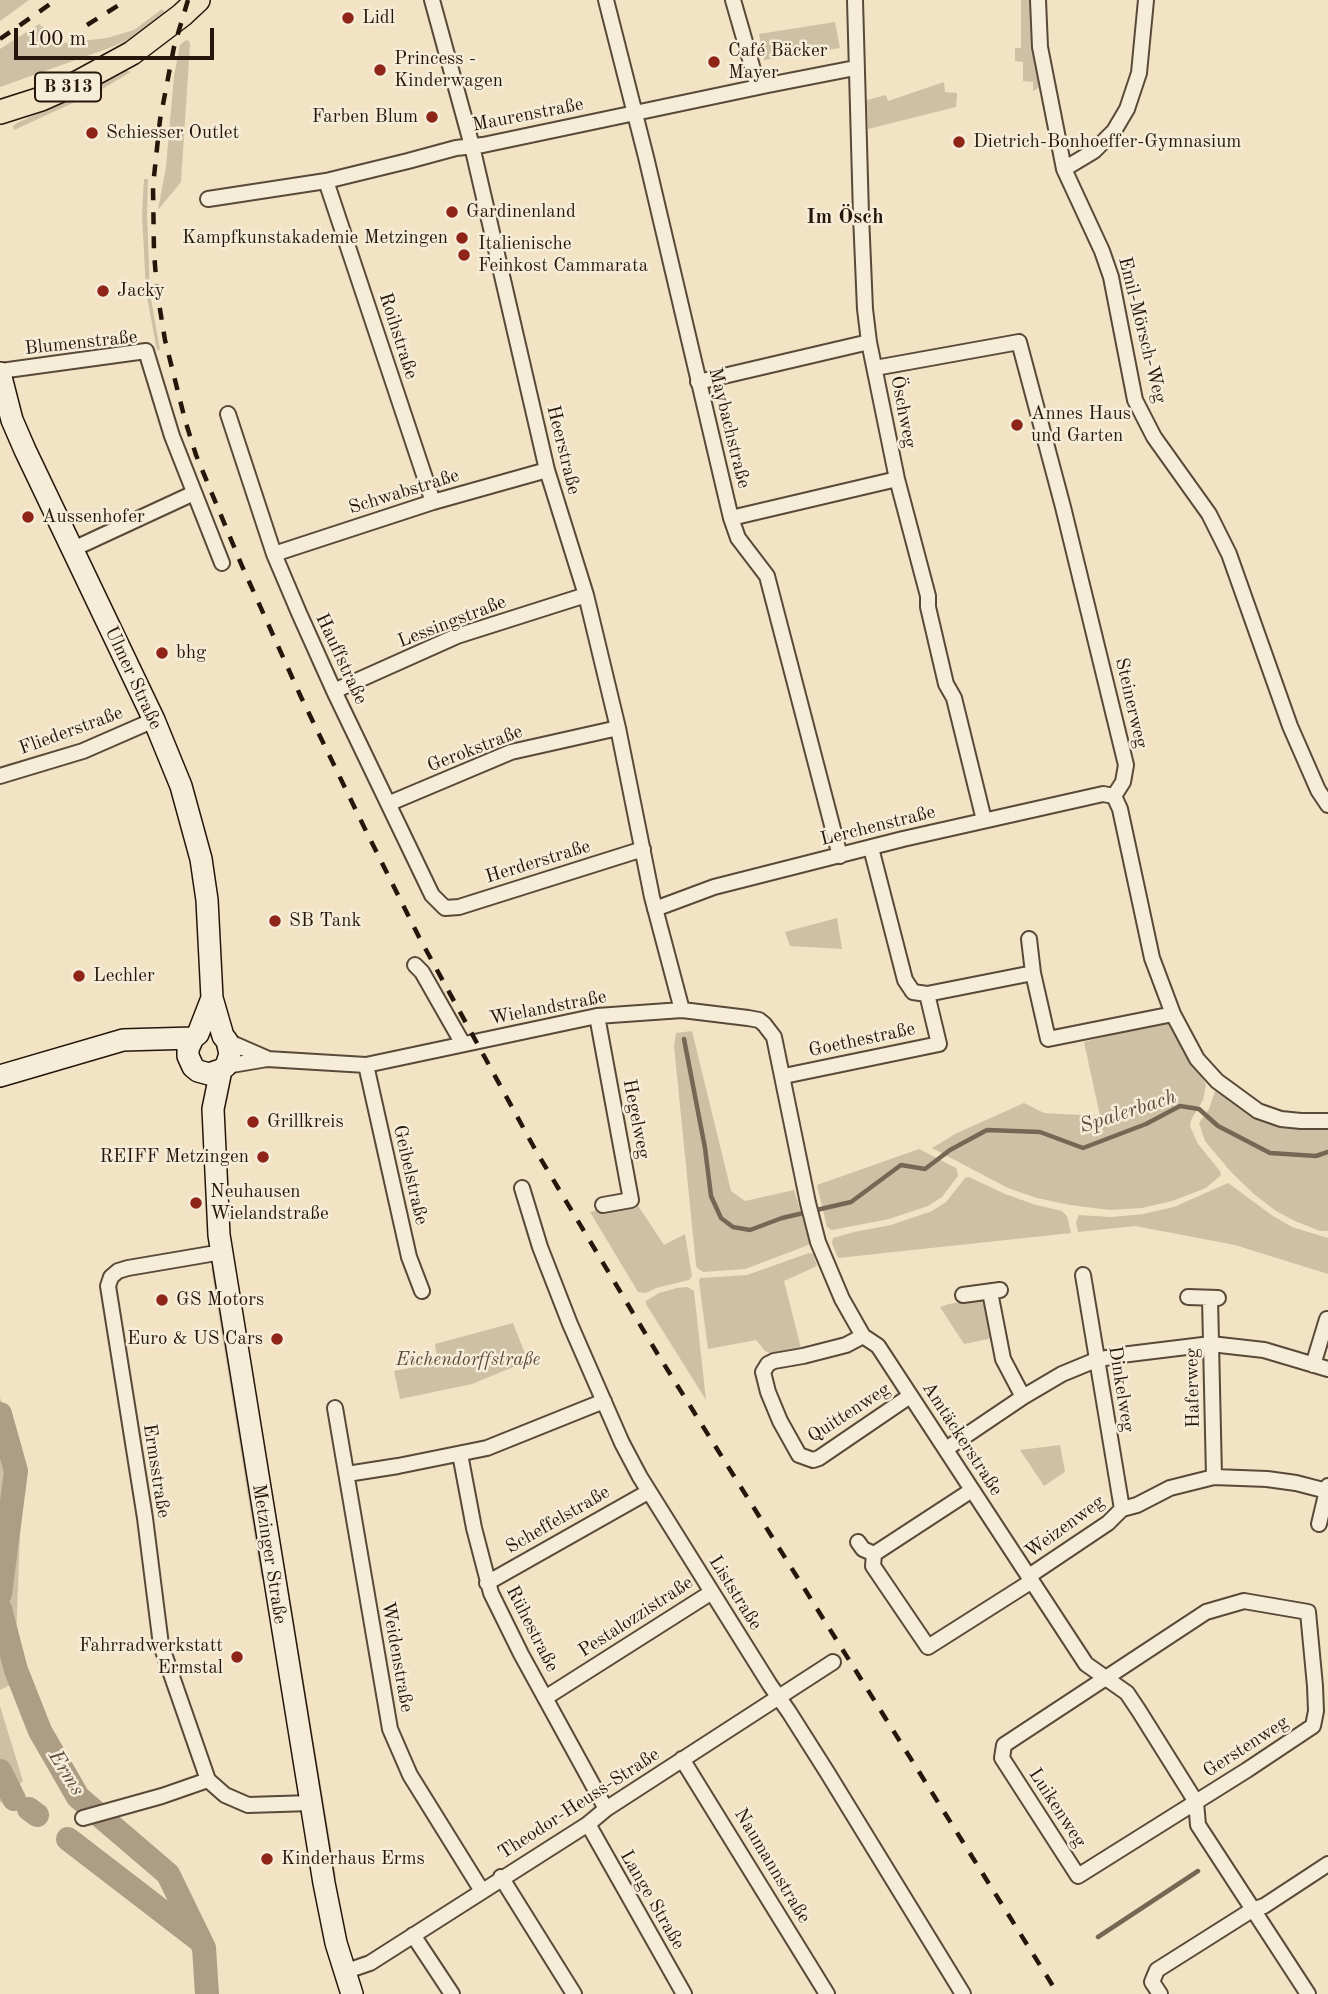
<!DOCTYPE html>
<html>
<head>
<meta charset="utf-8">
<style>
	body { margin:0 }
	#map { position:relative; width:1328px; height:1994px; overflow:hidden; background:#f1e3c3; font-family:"Old Standard TT",serif }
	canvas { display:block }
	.scale { position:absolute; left:14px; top:28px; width:200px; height:32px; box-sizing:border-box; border:4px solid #25160b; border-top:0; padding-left:9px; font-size:21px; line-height:24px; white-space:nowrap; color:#25160b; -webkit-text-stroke:5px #f6edd8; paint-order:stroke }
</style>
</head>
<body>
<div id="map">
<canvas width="1328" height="1994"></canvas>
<div class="scale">100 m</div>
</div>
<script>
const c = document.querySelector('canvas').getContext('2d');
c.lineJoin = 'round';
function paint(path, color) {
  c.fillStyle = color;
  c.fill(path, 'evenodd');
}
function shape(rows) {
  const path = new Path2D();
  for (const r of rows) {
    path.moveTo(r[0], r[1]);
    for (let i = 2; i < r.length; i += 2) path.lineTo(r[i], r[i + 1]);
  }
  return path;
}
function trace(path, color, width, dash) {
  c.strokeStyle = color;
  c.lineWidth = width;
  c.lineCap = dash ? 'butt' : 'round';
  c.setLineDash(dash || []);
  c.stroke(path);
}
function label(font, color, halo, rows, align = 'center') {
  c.font = font + ' "Old Standard TT",serif';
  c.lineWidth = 5;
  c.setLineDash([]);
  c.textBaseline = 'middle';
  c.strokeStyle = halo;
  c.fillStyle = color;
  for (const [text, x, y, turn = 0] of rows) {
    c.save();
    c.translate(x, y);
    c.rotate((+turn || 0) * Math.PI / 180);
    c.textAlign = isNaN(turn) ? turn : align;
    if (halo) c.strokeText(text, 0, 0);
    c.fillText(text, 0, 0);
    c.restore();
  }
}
paint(shape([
	[0,0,29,0,0,21],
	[1021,0,1030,0,1032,48,1039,88,1033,91,1033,82,1023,81,1023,62,1015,61,1015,48,1021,48],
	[162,9,168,15,144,33,112,47,0,87,0,49,39,24,63,43,107,38,134,30],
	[835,22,840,48,764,60,759,34],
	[186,40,189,41,190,44,181,182,158,210,166,167,174,76,180,45],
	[126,70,131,72,97,92,14,130,13,126,17,123,73,98],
	[944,82,945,92,957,93,956,107,868,129,867,100,886,95,888,101],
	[144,179,148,179,147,215,150,293,160,350,157,350,146,292,142,214],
	[837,918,842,949,790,946,785,932],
	[1169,1019,1189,1058,1206,1084,1203,1100,1191,1120,1190,1126,1198,1144,1220,1171,1221,1175,1206,1188,1172,1201,1142,1208,1110,1210,1070,1205,1037,1198,1008,1188,932,1148,957,1133,1024,1103,1044,1113,1100,1116,1084,1042],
	[692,1031,731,1191,745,1201,794,1190,809,1240,809,1244,806,1246,745,1269,703,1272,697,1268,696,1265,674,1046,676,1033],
	[1215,1091,1256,1114,1328,1126,1328,1231,1320,1231,1295,1221,1276,1211,1255,1195,1231,1172,1205,1141,1199,1123,1209,1109],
	[919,1149,956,1168,957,1171,958,1176,942,1197,928,1206,889,1219,832,1230,827,1227,817,1185],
	[969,1177,1005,1194,1036,1205,1062,1211,1067,1216,1071,1233,838,1258,832,1243,833,1238,854,1232,891,1225,932,1211,946,1202,965,1178],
	[1228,1183,1273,1216,1292,1227,1328,1238,1328,1274,1235,1245,1135,1226,1078,1232,1076,1222,1079,1215,1111,1217,1143,1214,1174,1207],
	[635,1201,664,1245,685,1234,692,1276,689,1280,656,1288,646,1293,638,1292,590,1212],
	[809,1253,813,1254,817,1266,784,1281,801,1348,773,1354,765,1351,756,1340,708,1349,699,1282,700,1278,747,1275],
	[211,1267,216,1275,265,1578,261,1577],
	[687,1287,694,1291,706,1400,646,1304,646,1301,659,1293,677,1288],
	[978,1299,987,1306,993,1338,964,1344,940,1307,949,1304],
	[513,1323,528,1361,472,1384,400,1399,394,1371,438,1363,435,1344],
	[247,1348,250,1354,336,1877,332,1878],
	[0,1398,23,1454,16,1639,25,1678,0,1690],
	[1060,1445,1065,1472,1044,1486,1020,1450],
	[0,1706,23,1781,0,1803]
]), '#cec0a4');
trace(shape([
	[684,1039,705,1148,711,1196,721,1218,733,1227,750,1230,782,1218,851,1202,901,1165,925,1169,950,1150,987,1130,1040,1132,1083,1148,1146,1124,1180,1106,1199,1109,1218,1126,1270,1153,1316,1156,1328,1152],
	[1098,1937,1198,1871]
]), '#766754', 4.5);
trace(shape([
	[0,1414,16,1471,0,1594],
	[0,1609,16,1670,40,1731,78,1797,168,1874,204,1948,207,1994],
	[0,1771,14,1799],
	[29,1809,37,1815],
	[68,1839,198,1939]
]), '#ac9d84', 24);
const street = shape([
	[432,0,472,146,547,470,586,595,618,728,652,897,682,1010],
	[606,0,646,157,731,518,738,538,767,576,840,856],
	[733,0,758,87],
	[855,0,861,215,865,309,869,342,897,479,928,596,928,607,946,684,954,698,984,820],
	[1038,0,1040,47,1064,169,1102,251,1111,277,1135,400,1154,437,1209,514,1229,554,1290,726,1318,790,1328,805],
	[1064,169,1094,151,1114,131,1127,109,1139,73,1146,0],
	[326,181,433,502],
	[208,199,326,181,408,161,456,148,483,145,768,85,855,68],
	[875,368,1019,342,1063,507,1126,765,1123,782,1114,796],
	[0,371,146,351,172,436,222,563],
	[698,382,869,342],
	[228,414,274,554,299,613,334,691,432,895,445,908,459,907,643,849],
	[731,518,897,479],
	[71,550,194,493],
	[274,554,433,502,547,470],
	[334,691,457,636,586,595],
	[0,776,83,751,154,720],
	[1114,796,1120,809,1152,958,1173,1014,1197,1059,1217,1081,1258,1111,1281,1119,1301,1121,1328,1121],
	[390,803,511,752,618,728],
	[871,848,905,980,913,992,927,994,1033,973],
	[655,909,714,887,903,839,1103,794,1114,796],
	[1029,939,1033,973,1048,1039,1173,1014],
	[415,965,422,972,463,1044],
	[597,1016,631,1200,603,1205],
	[227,1041,266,1058],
	[366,1065,409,1257,422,1291],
	[226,1066,267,1059,366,1065,597,1016,682,1010,748,1018,759,1020,764,1024,774,1037,808,1203,818,1242,842,1299,863,1336,878,1346,1086,1664,1127,1693,1139,1711,1196,1802,1198,1825,1308,1994],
	[784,1076,939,1044,927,994],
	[522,1188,540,1247,570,1324,622,1443,640,1477,770,1685,789,1712,827,1772,963,1994],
	[222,1252,128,1268,118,1271,111,1277,108,1286,145,1518,161,1645,208,1780,225,1795,248,1805,311,1803],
	[1083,1275,1122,1509],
	[990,1292,1003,1359,1023,1397],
	[963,1295,1000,1290],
	[1188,1297,1218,1298],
	[1210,1298,1214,1477],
	[863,1336,846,1345,803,1356,774,1361,768,1364,763,1372,768,1392,780,1421,799,1455,813,1460,819,1458,910,1396],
	[1313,1365,1327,1319],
	[335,1408,390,1729,410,1775,482,1891],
	[946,1449,1023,1397,1062,1374,1096,1360,1121,1355,1211,1344,1264,1350,1328,1369],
	[460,1454,474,1528,491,1593,521,1654,606,1809],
	[347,1474,398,1466,487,1448,604,1401],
	[1319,1524,1328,1486],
	[858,1542,863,1549,874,1554,972,1490],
	[874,1554,873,1566,928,1647,1032,1581],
	[1029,1576,1108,1523,1122,1509,1137,1505,1170,1488,1214,1477,1267,1479,1296,1483,1327,1491],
	[487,1583,648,1492],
	[1244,1601,1308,1612,1315,1686,1316,1711,1313,1726,1247,1770,1078,1876,1002,1758,1004,1745,1206,1612,1244,1601],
	[545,1698,712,1592],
	[682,1759,827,1994],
	[83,1818,162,1796,208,1780],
	[588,1824,684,1994],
	[501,1877,574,1994],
	[413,1935,452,1994],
	[344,1972,370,1963,588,1824,606,1809,833,1662],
	[1160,1994,1152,1982,1157,1970,1252,1910,1264,1906,1328,1864]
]);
const secondary = shape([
	[0,373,12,420,25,450,154,720,181,786,201,859,207,900,212,998,223,1036,227,1041,230,1054,226,1066,221,1070,209,1074,198,1071,193,1067,188,1056,188,1049,193,1038,198,1034,212,998],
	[221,1070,213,1109,219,1235,324,1883,336,1943,352,1994],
	[0,1076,123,1040,193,1038]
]);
const primary = shape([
	[0,112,41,99,77,83,132,53,182,15,198,0]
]);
trace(street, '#584939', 18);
trace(secondary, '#25160b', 24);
trace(primary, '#25160b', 26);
trace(street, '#f6edd8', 14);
trace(secondary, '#f6edd8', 21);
trace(primary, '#f1e3c3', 23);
trace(shape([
	[188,0,174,47,160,120,153,186,154,252,157,291,165,340,185,420,196,455,242,566,301,697,366,831,419,937,536,1151,657,1353,1058,1994],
	[87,25,127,0],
	[0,39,56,0]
]), '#25160b', 4.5, [12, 12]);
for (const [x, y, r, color] of [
	[348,18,7,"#8f2418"],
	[714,62,7,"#8f2418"],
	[380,70,7,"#8f2418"],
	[432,117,7,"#8f2418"],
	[92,133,7,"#8f2418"],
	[959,142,7,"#8f2418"],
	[452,212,7,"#8f2418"],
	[462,238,7,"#8f2418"],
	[464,255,7,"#8f2418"],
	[103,291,7,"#8f2418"],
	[1017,425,7,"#8f2418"],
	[28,517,7,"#8f2418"],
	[162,653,7,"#8f2418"],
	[275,921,7,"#8f2418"],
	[79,976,7,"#8f2418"],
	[253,1122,7,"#8f2418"],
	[263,1157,7,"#8f2418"],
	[196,1203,7,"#8f2418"],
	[162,1300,7,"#8f2418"],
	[277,1339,7,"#8f2418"],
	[237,1657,7,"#8f2418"],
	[267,1859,7,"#8f2418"]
]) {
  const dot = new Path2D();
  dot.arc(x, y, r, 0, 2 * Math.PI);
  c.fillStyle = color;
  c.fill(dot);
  trace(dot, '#f6edd8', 2.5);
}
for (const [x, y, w] of [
	[68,87,66]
]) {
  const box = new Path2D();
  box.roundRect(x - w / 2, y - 14.5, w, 29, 5);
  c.fillStyle = '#f6edd8';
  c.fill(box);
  trace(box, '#25160b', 2);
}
label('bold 18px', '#25160b', null, [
	["B 313",68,87]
]);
label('19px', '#25160b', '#f6edd8', [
	["Lidl",362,18],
	["Café Bäcker",728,51],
	["Mayer",728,73],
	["Princess -",394,59],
	["Kinderwagen",394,81],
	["Farben Blum",418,117,"right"],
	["Schiesser Outlet",106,133],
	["Dietrich-Bonhoeffer-Gymnasium",973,142],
	["Gardinenland",466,212],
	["Kampfkunstakademie Metzingen",448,238,"right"],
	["Italienische",478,244],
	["Feinkost Cammarata",478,266],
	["Jacky",117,291],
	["Annes Haus",1031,414],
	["und Garten",1031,436],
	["Aussenhofer",42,517],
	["bhg",176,653],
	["SB Tank",289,921],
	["Lechler",93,976],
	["Grillkreis",267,1122],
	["REIFF Metzingen",249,1157,"right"],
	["Neuhausen",210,1192],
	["Wielandstraße",210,1214],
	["GS Motors",176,1300],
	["Euro & US Cars",263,1339,"right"],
	["Fahrradwerkstatt",223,1646,"right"],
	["Ermstal",223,1668,"right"],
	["Kinderhaus Erms",281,1859]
], 'left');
label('19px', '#25160b', '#f6edd8', [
	["Maurenstraße",528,115,-11],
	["Emil-Mörsch-Weg",1142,330,76],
	["Roihstraße",398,336,72],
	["Blumenstraße",81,343,-6],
	["Öschweg",903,412,79],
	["Maybachstraße",729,428,76],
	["Heerstraße",563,450,76],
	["Schwabstraße",404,492,-17],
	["Lessingstraße",452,622,-21],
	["Hauffstraße",341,659,65],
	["Ulmer Straße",133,678,65],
	["Steinerweg",1131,703,77],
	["Fliederstraße",71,731,-20],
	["Gerokstraße",475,749,-21],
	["Lerchenstraße",878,826,-14],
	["Herderstraße",538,862,-17],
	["Wielandstraße",548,1008,-11],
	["Goethestraße",862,1040,-12],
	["Hegelweg",636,1119,79],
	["Geibelstraße",410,1175,77],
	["Haferweg",1193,1388,-91],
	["Dinkelweg",1121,1389,81],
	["Quittenweg",849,1413,-33],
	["Amtäckerstraße",962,1439,57],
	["Ermsstraße",156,1471,81],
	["Scheffelstraße",558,1520,-30],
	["Weizenweg",1065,1527,-36],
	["Metzinger Straße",269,1554,81],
	["Liststraße",735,1593,58],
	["Pestalozzistraße",636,1617,-33],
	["Rühestraße",532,1629,63],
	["Weidenstraße",397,1657,80],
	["Gerstenweg",1246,1747,-33],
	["Theodor-Heuss-Straße",579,1804,-33],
	["Luikenweg",1057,1808,57],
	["Naumannstraße",772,1866,59],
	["Lange Straße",652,1900,60]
]);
label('italic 19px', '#584939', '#f6edd8', [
	["Eichendorffstraße",468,1360]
]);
label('bold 21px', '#25160b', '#f6edd8', [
	["Im Ösch",845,217]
]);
label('italic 21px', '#5b4c3b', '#f6edd8', [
	["Spalerbach",1128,1112,-18],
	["Erms",66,1773,58]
]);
</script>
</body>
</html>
